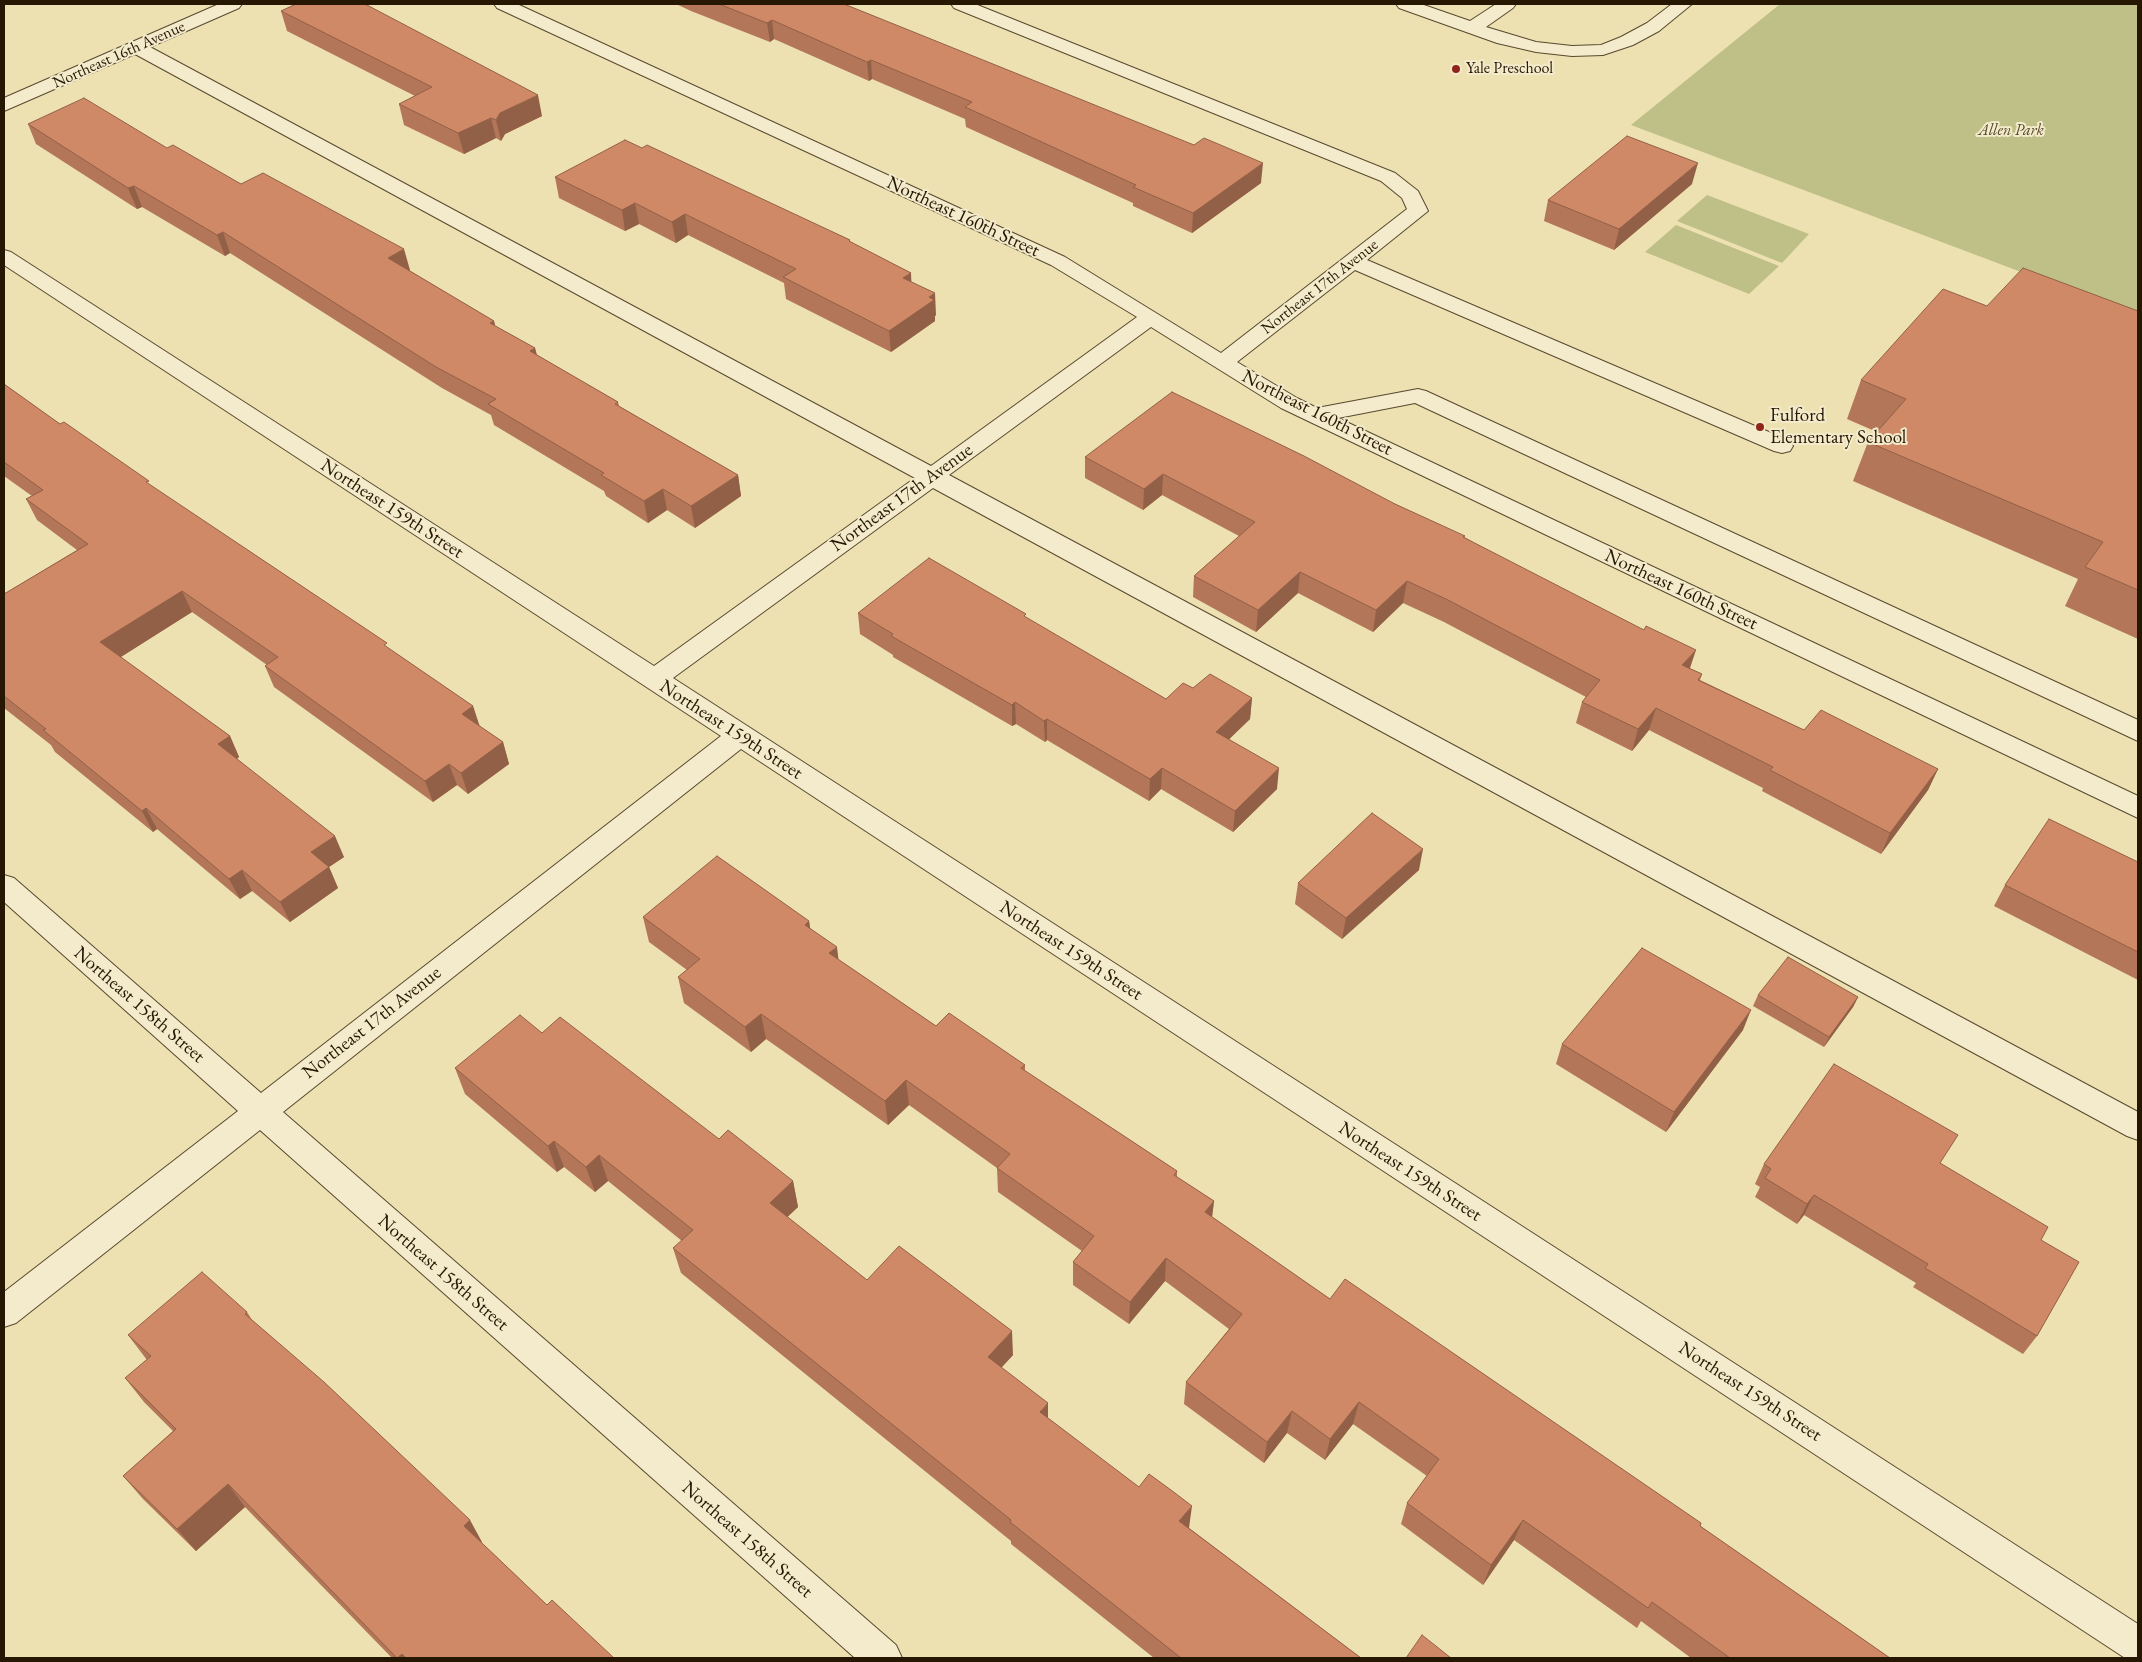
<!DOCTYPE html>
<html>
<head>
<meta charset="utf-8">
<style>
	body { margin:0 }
	#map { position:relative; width:2142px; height:1662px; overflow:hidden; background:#ede0b1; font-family:"EB Garamond",serif }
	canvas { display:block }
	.frame { position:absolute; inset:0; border:5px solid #261703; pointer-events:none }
</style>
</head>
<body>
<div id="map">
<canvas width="2142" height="1662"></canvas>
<div class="frame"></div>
</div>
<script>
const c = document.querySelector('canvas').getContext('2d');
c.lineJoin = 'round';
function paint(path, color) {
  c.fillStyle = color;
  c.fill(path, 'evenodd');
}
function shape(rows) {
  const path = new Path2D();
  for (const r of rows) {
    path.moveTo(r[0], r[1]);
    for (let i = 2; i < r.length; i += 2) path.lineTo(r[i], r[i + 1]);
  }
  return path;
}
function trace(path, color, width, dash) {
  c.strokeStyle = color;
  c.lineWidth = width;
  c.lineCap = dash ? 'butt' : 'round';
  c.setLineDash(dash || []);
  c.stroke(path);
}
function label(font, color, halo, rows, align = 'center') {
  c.font = font + ' "EB Garamond",serif';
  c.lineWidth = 4;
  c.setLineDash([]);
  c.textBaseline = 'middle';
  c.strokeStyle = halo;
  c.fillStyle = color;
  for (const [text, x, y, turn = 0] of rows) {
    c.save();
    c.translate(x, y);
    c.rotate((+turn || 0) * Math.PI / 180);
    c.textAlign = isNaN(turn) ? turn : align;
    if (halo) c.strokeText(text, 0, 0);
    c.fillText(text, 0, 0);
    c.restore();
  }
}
paint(shape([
	[1780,4,2138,4,2138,316,1631,125],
	[1707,195,1809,234,1782,263,1677,221],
	[1676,225,1779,266,1749,294,1645,252]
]), '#bfc087');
const minor = shape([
	[219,4,242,4,239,8,150,47,931,466,1137,317,1051,265,497,8,494,4,517,4,1065,257,1221,353,1407,209,1402,198,1381,181,954,8,951,4,975,4,1395,173,1418,191,1428,211,1367,260,1790,441,1793,446,1790,451,1782,453,1774,451,1355,270,1237,362,1297,398,1317,408,1418,389,1426,391,2138,720,2138,741,1415,403,1338,418,2138,796,2138,818,1281,408,1151,327,949,475,2138,1112,2138,1140,2127,1136,933,488,673,678,2138,1624,2138,1658,2125,1658,741,749,283,1112,896,1645,902,1658,855,1658,260,1130,16,1323,4,1327,4,1292,238,1111,4,902,4,875,14,878,261,1093,721,736,4,265,4,250,11,252,654,666,915,478,135,54,4,111,4,98,219,4],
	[1396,4,1421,4,1470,21,1496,4,1516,4,1513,8,1486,27,1536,42,1572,46,1601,45,1621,37,1647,23,1672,4,1692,4,1659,31,1633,45,1603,55,1572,56,1536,52,1497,43,1399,8,1396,4]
]);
trace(minor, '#58492e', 2);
paint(minor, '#f3ebcc');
paint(shape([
	[676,4,844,4,1261,183,1192,233,1133,206,1133,203,966,127,965,119,872,79,869,81,774,39,770,42,691,11],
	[281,11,542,116,505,134,501,141,496,138,464,154,404,125,399,104,415,96,287,31],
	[28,124,167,148,241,184,410,270,410,271,494,321,495,326,535,348,537,355,618,402,619,406,738,475,741,496,695,528,667,510,648,523,606,496,604,491,494,425,491,415,442,388,230,253,225,256,142,207,137,209,36,144],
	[642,148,850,240,850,242,911,273,911,282,936,315,935,316,935,321,891,352,786,299,784,283,688,235,676,243,639,224,625,231,559,198,555,177],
	[1692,184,1614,250,1544,221,1548,200],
	[1987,306,2138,311,2138,639,2065,606,2078,579,1853,481,1868,442,1877,432,1847,419,1861,380],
	[4,384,60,424,473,706,479,726,503,742,509,764,468,794,457,785,433,802,274,687,265,666,267,665,192,612,120,657,230,736,239,757,237,759,344,857,329,867,338,888,290,922,252,891,240,899,157,829,153,832,55,752,51,745,4,708,4,594,77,550,37,520,26,499,32,496,4,476],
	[1085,457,1395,504,1464,537,1689,668,1702,674,1700,680,1804,730,1938,769,1928,790,1881,854,1762,791,1763,788,1649,730,1632,751,1576,723,1582,702,1586,697,1444,622,1403,603,1373,632,1298,593,1256,632,1193,597,1194,576,1239,536,1162,495,1143,510,1085,478],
	[858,613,1026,618,1166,699,1193,688,1252,698,1250,719,1229,739,1277,789,1233,832,1161,789,1149,801,1047,740,1045,742,1016,724,1012,726,893,657,893,655,860,634],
	[2138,862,2138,980,1994,906,2005,885],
	[1419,870,1342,939,1295,904,1298,883],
	[643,917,809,921,810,928,839,960,936,1026,1025,1065,1025,1071,1177,1171,1177,1177,1214,1201,1212,1217,1330,1299,1700,1526,1890,1658,1691,1658,1641,1621,1637,1628,1514,1540,1483,1585,1401,1524,1407,1503,1427,1476,1353,1424,1325,1460,1287,1433,1264,1463,1184,1404,1186,1382,1229,1329,1165,1281,1129,1324,1073,1285,1073,1262,1082,1251,998,1192,997,1168,909,1105,888,1125,766,1039,751,1052,684,1003,678,977,687,970,649,942],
	[1758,995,1858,997,1853,1007,1824,1047,1753,1006],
	[1743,1030,1666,1132,1556,1064,1562,1044],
	[542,1033,719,1139,793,1181,798,1207,787,1217,867,1280,1013,1355,1001,1368,1048,1418,1189,1528,1361,1658,1154,1658,1011,1544,1011,1541,681,1273,673,1248,682,1241,608,1181,595,1192,564,1167,557,1172,465,1094,455,1068],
	[1940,1163,2041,1240,2037,1336,2023,1354,1913,1287,1916,1283,1804,1215,1797,1224,1755,1197,1760,1187,1755,1184,1764,1164],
	[247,1312,252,1320,482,1543,547,1605,614,1658,392,1658,245,1507,196,1551,143,1499,123,1476,173,1431,144,1402,125,1378,147,1360,128,1335]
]), '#b37658');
paint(shape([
	[772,20,774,39,770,42,767,23],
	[871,60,872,79,869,81,867,62],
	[538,95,542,116,505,134,501,141,496,120,500,113],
	[491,118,496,138,464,154,458,133],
	[1263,163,1261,183,1192,233,1193,213],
	[1698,163,1692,184,1614,250,1619,229],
	[134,186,142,207,137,209,128,188],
	[635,203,639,224,625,231,622,210],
	[685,214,688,235,676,243,672,222],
	[223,232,230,253,225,256,217,235],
	[404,249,410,270,394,279,388,258],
	[911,273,912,294,903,278],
	[935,293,936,315,935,316,935,321,891,352,889,331,929,297],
	[494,321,499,342,490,323],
	[535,348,540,370,530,351],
	[1163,474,1162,495,1143,510,1144,489],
	[738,475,741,496,695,528,691,506],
	[663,489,667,510,648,523,644,501],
	[1300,572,1298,593,1256,632,1258,610],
	[1407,581,1403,603,1373,632,1376,610],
	[182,591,192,612,110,664,100,642],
	[1696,650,1689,671,1682,665],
	[1252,698,1250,719,1215,753,1216,732],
	[1015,702,1016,724,1012,726,1012,705],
	[473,706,480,727,462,714],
	[1656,708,1649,730,1632,751,1638,729],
	[1047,719,1047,740,1045,742,1044,721],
	[230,736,239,757,228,765,218,744],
	[503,742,509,764,468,794,461,773],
	[449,764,457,785,433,802,425,781],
	[1162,768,1161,789,1149,801,1150,779],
	[1279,768,1277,789,1233,832,1235,811],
	[1938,769,1928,790,1881,854,1890,833],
	[146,808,157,829,153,832,142,811],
	[335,836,344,857,329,867,338,888,290,922,280,902,311,852],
	[1423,849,1419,870,1342,939,1346,918],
	[242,870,252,891,240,899,229,879],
	[809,921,813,947,805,925],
	[837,947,840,972,829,953],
	[1858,997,1853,1007,1824,1047,1829,1037],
	[1751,1010,1743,1030,1666,1132,1674,1112],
	[761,1014,766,1039,751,1052,745,1027],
	[906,1080,909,1105,888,1125,885,1101],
	[554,1141,564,1167,557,1172,548,1146],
	[599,1155,608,1181,595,1192,586,1167],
	[793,1181,798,1207,775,1229,770,1203],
	[1814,1195,1804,1215,1797,1224,1807,1204],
	[1214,1201,1211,1225,1205,1212],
	[1166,1258,1165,1281,1129,1324,1130,1302],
	[1012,1331,1013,1355,989,1381,988,1357],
	[1359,1402,1353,1424,1325,1460,1330,1439],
	[1048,1403,1048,1426,1040,1412],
	[1292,1411,1287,1433,1264,1463,1267,1442],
	[228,1484,245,1507,196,1551,177,1529],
	[1192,1506,1189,1528,1177,1543,1179,1521],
	[470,1520,482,1542,476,1548,464,1526],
	[1523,1520,1514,1540,1483,1585,1491,1565],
	[402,1654,405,1658,398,1658]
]), '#926047');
const building = shape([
	[296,4,365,4,538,95,500,113,496,120,491,118,458,133,399,104,432,87,281,11,296,4],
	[719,4,844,4,1194,145,1204,138,1263,163,1193,213,1133,187,1136,185,965,107,972,102,871,60,867,62,772,20,767,23,719,4],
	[84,98,167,148,173,145,241,184,263,173,404,249,388,258,494,321,490,323,535,348,530,351,618,402,615,404,738,475,691,506,663,489,644,501,601,475,604,473,488,404,496,399,436,367,223,232,217,235,134,186,128,188,28,124,84,98],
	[1627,136,1698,163,1619,229,1548,200,1627,136],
	[625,140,642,148,647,145,850,240,849,241,911,273,903,278,935,293,929,297,934,300,889,331,783,277,796,269,685,214,672,222,635,203,622,210,555,177,625,140],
	[2023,268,2138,311,2138,590,2085,567,2103,542,1868,442,1906,399,1861,380,1943,289,1987,306,2023,268],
	[4,384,60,424,64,422,149,481,146,482,387,643,384,645,473,706,462,714,503,742,461,773,449,764,425,781,265,666,278,657,182,591,100,642,230,736,218,744,335,836,311,852,329,867,280,902,242,870,229,879,146,808,142,811,43,730,46,729,4,696,4,594,88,544,26,499,43,490,4,462,4,384],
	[1172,392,1304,456,1395,504,1465,536,1463,537,1644,630,1646,626,1696,650,1682,665,1702,674,1698,680,1804,730,1821,710,1938,769,1890,833,1770,770,1773,767,1656,708,1638,729,1582,702,1600,680,1448,600,1407,581,1376,610,1300,572,1258,610,1194,576,1255,522,1163,474,1144,489,1085,457,1172,392],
	[929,558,1026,614,1024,616,1166,699,1183,683,1193,688,1210,674,1252,698,1216,732,1279,768,1235,811,1162,768,1150,779,1047,719,1044,721,1015,702,1012,705,891,636,893,634,858,613,929,558],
	[1372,813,1423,849,1346,918,1298,883,1372,813],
	[2049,819,2138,862,2138,952,2005,885,2049,819],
	[717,856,809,921,805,925,837,947,829,953,936,1026,949,1013,1025,1065,1021,1068,1177,1171,1174,1175,1214,1201,1205,1212,1330,1299,1345,1279,1701,1523,1700,1526,1890,1658,1730,1658,1652,1602,1648,1608,1523,1520,1491,1565,1407,1503,1439,1459,1359,1402,1330,1439,1292,1411,1267,1442,1186,1382,1242,1314,1166,1258,1130,1302,1073,1262,1094,1236,997,1168,1010,1154,906,1080,885,1101,761,1014,745,1027,678,977,700,959,643,917,717,856],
	[1642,948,1751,1010,1674,1112,1562,1044,1642,948],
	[1788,957,1858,997,1829,1037,1758,995,1788,957],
	[520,1015,542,1033,560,1017,719,1139,728,1130,793,1181,770,1203,867,1280,899,1246,1012,1331,988,1357,1048,1403,1040,1412,1139,1487,1149,1474,1171,1490,1192,1506,1179,1521,1361,1658,1181,1658,1010,1522,1011,1520,673,1248,693,1230,599,1155,586,1167,554,1141,548,1146,455,1068,520,1015],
	[1834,1064,1958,1135,1940,1163,2048,1227,2041,1240,2079,1262,2037,1336,1925,1268,1928,1264,1814,1195,1807,1204,1765,1178,1771,1169,1764,1164,1834,1064],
	[202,1272,247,1312,245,1314,324,1382,470,1520,464,1526,547,1605,552,1600,614,1658,406,1658,402,1654,397,1658,228,1484,177,1529,123,1476,176,1429,125,1378,151,1356,128,1335,202,1272],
	[1422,1635,1451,1658,1406,1658,1422,1635]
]);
paint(building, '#d08966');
trace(building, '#926047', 1);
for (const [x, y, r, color] of [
	[1456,69,5,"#8f2418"],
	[1760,427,5,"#8f2418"]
]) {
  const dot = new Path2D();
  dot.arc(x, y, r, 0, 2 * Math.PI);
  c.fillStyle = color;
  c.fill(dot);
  trace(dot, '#f3ebcc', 2);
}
label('16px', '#261703', '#f3ebcc', [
	["Northeast 16th Avenue",119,55,-24],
	["Northeast 17th Avenue",1320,287,-38]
]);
label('16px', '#261703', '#f3ebcc', [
	["Yale Preschool",1466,69]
], 'left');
label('italic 16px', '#544a2b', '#f3ebcc', [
	["Allen Park",2011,131]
]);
label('19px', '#261703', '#f3ebcc', [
	["Northeast 160th Street",963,217,25],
	["Northeast 160th Street",1317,413,27],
	["Northeast 17th Avenue",902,498,-36],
	["Northeast 159th Street",392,509,33],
	["Northeast 160th Street",1681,590,25],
	["Northeast 159th Street",731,730,33],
	["Northeast 159th Street",1071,951,33],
	["Northeast 158th Street",139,1005,41],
	["Northeast 17th Avenue",372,1023,-38],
	["Northeast 159th Street",1410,1172,33],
	["Northeast 158th Street",443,1273,41],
	["Northeast 159th Street",1750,1392,33],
	["Northeast 158th Street",747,1540,41]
]);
label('19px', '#261703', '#f3ebcc', [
	["Fulford",1770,416],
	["Elementary School",1770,438]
], 'left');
</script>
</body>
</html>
